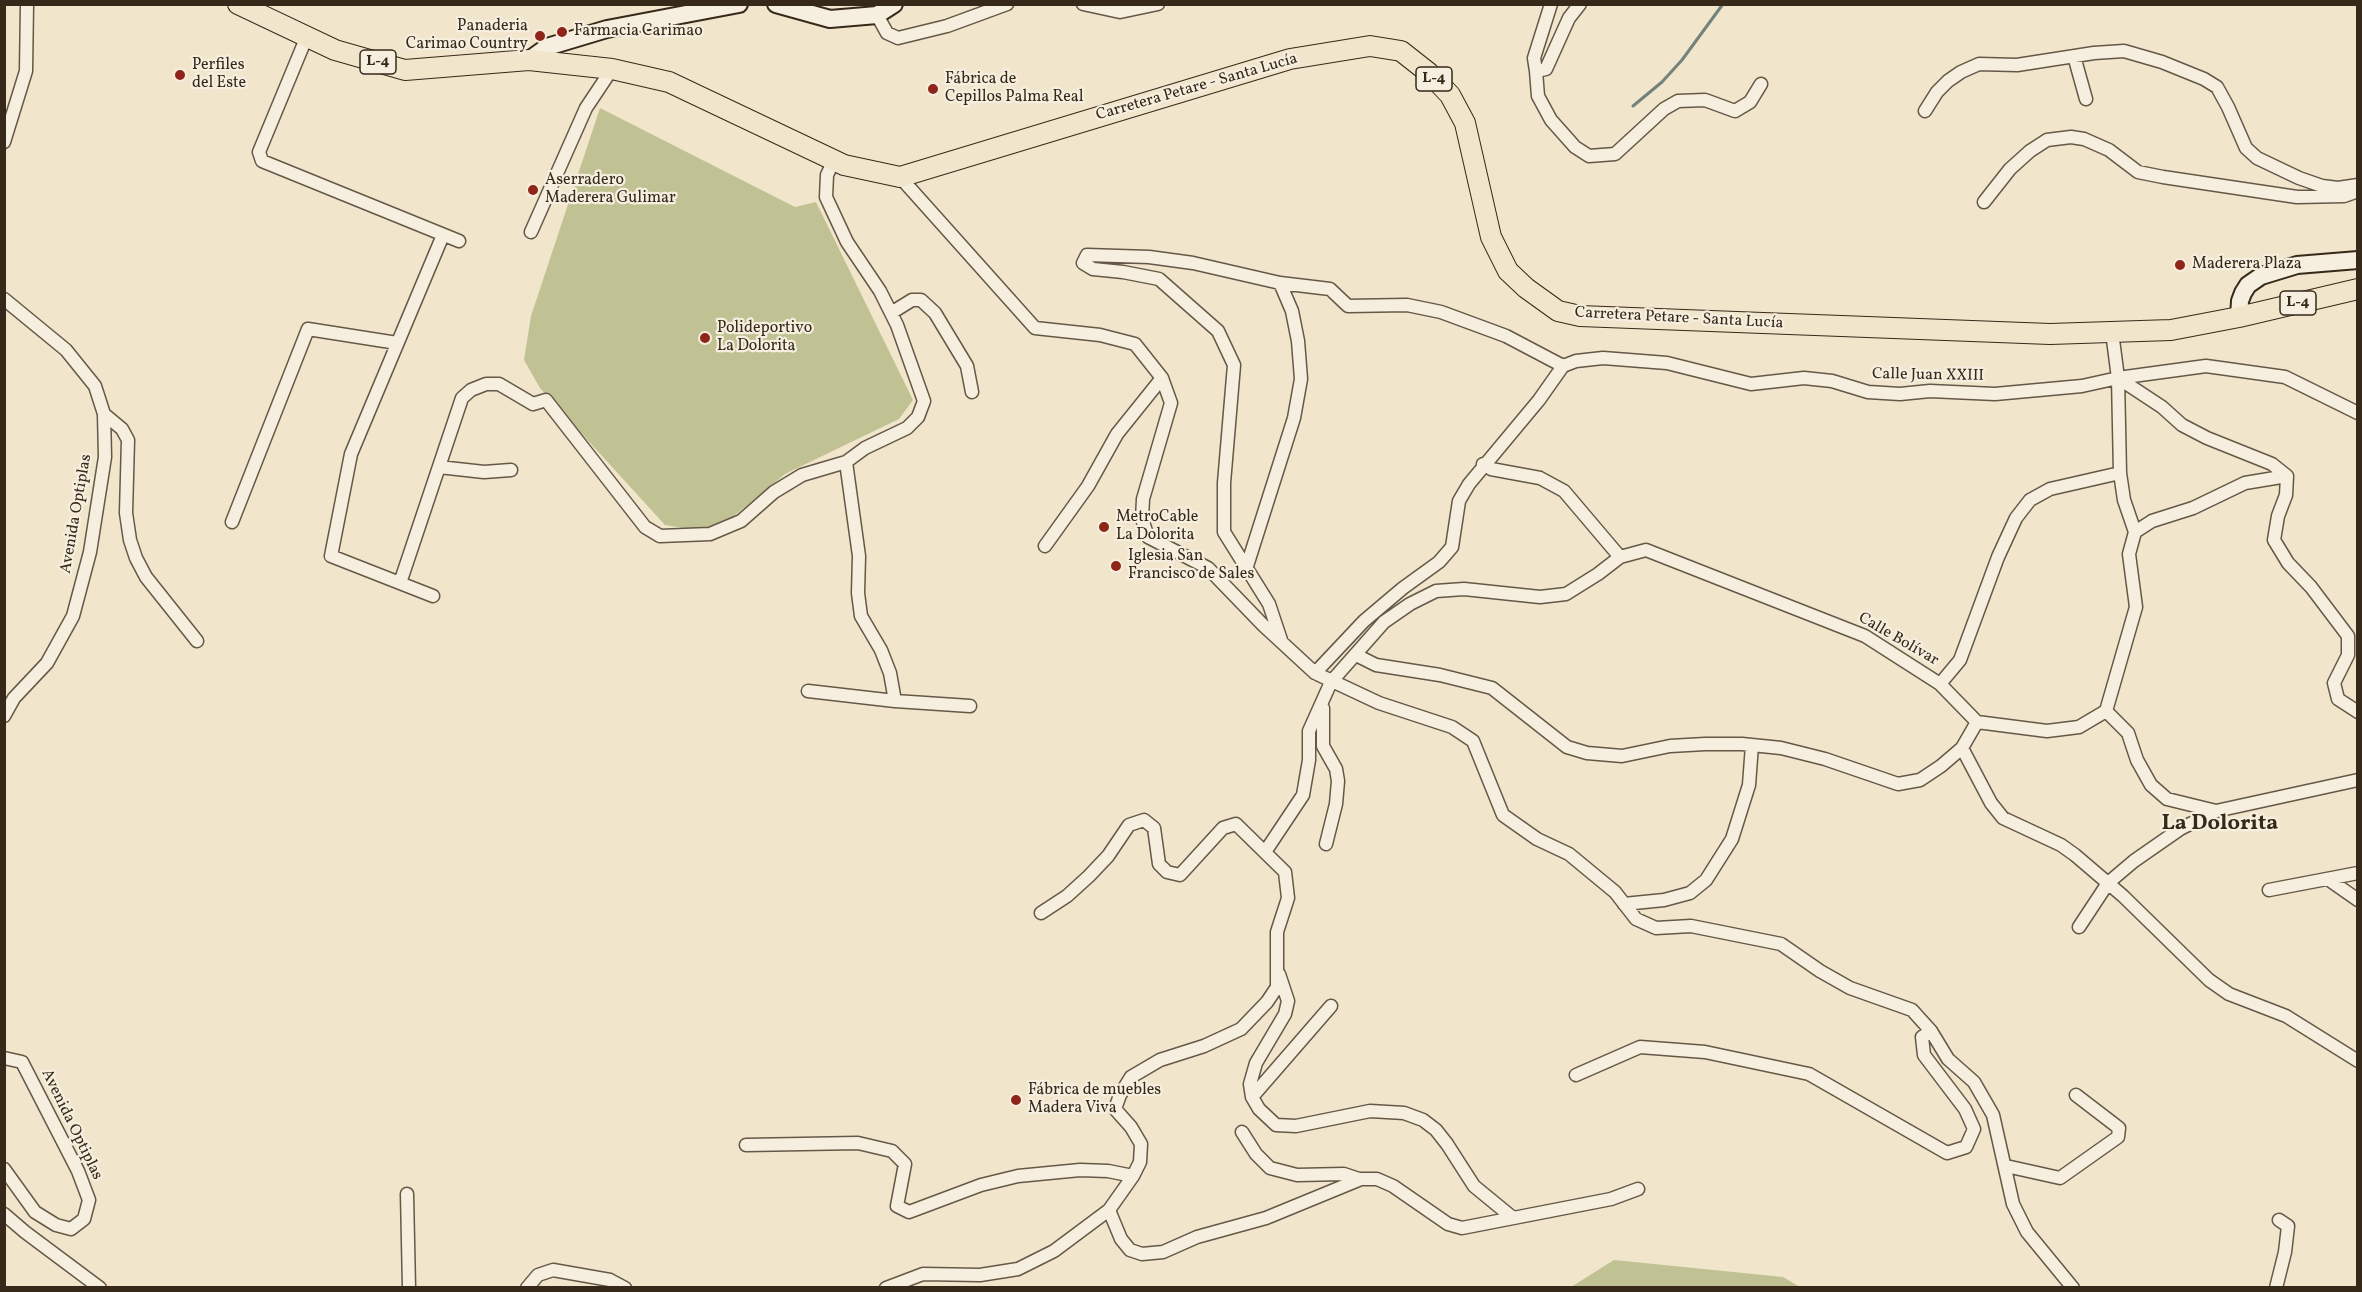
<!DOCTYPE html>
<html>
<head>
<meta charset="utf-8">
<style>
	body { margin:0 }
	#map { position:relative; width:2362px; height:1292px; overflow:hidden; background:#f1e5cc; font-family:Vollkorn,serif }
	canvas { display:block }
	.frame { position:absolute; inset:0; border:6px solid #36291a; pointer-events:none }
</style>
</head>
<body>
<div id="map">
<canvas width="2362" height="1292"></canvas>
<div class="frame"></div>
</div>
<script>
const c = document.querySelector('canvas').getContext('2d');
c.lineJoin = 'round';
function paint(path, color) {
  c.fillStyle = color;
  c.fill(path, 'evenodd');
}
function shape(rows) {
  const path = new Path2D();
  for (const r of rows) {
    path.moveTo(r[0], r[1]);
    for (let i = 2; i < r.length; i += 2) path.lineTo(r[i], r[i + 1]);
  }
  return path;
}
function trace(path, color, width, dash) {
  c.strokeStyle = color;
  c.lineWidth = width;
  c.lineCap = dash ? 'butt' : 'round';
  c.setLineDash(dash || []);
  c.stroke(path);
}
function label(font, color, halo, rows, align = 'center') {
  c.font = font + ' Vollkorn,serif';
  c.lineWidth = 4.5;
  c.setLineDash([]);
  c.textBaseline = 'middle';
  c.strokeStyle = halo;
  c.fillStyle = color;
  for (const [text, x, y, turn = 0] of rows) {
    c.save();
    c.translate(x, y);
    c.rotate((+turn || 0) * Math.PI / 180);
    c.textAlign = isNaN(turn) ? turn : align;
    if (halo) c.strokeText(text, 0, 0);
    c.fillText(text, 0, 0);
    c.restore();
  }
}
paint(shape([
	[600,108,795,207,816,202,913,400,899,419,785,474,713,533,665,525,540,388,524,360,531,316],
	[1614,1260,1783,1277,1800,1287,1571,1287]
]), '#c1c293');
trace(shape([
	[1633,106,1662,82,1682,60,1723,4]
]), '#73827b', 3);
const street = shape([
	[1083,4,1120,12,1158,4],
	[1551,4,1534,58,1536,71,1546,69,1569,18,1580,4],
	[877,15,887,33,898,38,947,26,1007,4],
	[307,36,259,152,262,161,459,241],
	[2074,56,2086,99],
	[1536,71,1538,96,1551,120,1575,147,1589,156,1615,154,1664,109,1678,101,1705,100,1735,111,1750,102,1761,84],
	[1925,111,1937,92,1948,81,1961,72,1979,64,2017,65,2094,53,2124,51,2162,62,2204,79,2217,87,2228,107,2246,148,2257,158,2299,178,2322,186,2338,188,2358,185],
	[4,142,26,71,27,4],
	[900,177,1035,328,1100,335,1135,344,1162,378,1171,403,1143,499,1142,519,1148,537,1208,568,1263,625,1315,673,1379,703,1452,727,1473,741,1503,815,1537,839,1569,854,1615,892,1636,919,1656,928,1691,926,1781,944,1820,971,1850,988,1912,1010,1931,1031,1948,1059,1974,1082,1993,1115,2013,1204,2027,1232,2073,1288],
	[1984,202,2010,169,2030,151,2047,140,2071,137,2084,139,2109,150,2138,172,2163,177,2297,197,2344,196,2358,191],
	[531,232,586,108,612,69],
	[4,299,66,350,95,386,104,414,105,457,90,552,73,616,47,663,14,698,4,716],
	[891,313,912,300,921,300,935,313,967,366,972,392],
	[2112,332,2118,378,2206,366,2285,377,2358,413],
	[2118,378,2120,473,2124,500,2135,532],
	[104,414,122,429,128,440,126,513,130,540,136,558,146,577,197,641],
	[846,462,859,556,858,593,861,616,881,650,890,673,895,701],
	[1483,464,1491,469,1540,478,1564,491,1620,557],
	[439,467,484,472,511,470],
	[232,522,308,329,397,343],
	[1045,546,1088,486,1117,434,1162,378],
	[1247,566,1294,418,1301,379,1298,341,1292,311,1280,283],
	[400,583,462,398,471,390,486,384,499,384,533,404,546,400,645,527,660,536,710,534,741,521,774,492,802,475,846,462,865,448,907,428,918,417,924,401,897,325,880,291,847,242,826,197,827,175,834,160],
	[433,596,331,556,351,454,443,235],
	[1281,640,1269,604,1224,532,1224,483,1234,365,1218,331,1159,279,1123,272,1093,269,1083,263,1087,255,1149,257,1193,263,1280,283,1330,289,1348,306,1407,305,1441,312,1506,336,1563,366],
	[1356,655,1376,665,1440,675,1492,688,1567,747,1587,753,1622,756,1670,746,1705,744,1742,744,1781,748,1825,759,1898,784,1920,780,1941,766,1962,748,1977,722],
	[1315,673,1364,621,1403,588,1439,562,1452,547,1459,501,1469,484,1539,400,1563,366,1576,361,1603,358,1667,363,1751,384,1804,378,1832,381,1868,392,1900,394,1930,391,1995,394,2082,386,2118,378,2162,407,2182,425,2207,438,2272,464,2287,476,2286,495,2278,516,2274,540,2288,563,2311,587,2348,636,2348,655,2334,683,2338,699,2358,712],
	[1940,684,1960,660,1998,557,2016,518,2030,500,2050,489,2120,473],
	[808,691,895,701,970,706],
	[1323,708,1323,746,1336,769,1338,781,1336,804,1326,844],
	[2106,711,2128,733,2137,760,2151,785,2167,799,2216,811],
	[1962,748,1991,803,2003,818,2061,845,2075,855,2123,896,2209,980,2229,994,2286,1016,2358,1061],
	[1265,852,1303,795,1309,760,1309,731,1331,682,1384,622,1410,604,1436,591,1464,589,1540,597,1566,594,1598,574,1620,557,1646,550,1865,636,1940,684,1977,722,2047,731,2079,727,2106,711,2136,607,2129,554,2135,532,2152,521,2193,508,2245,483,2287,476],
	[2328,879,2358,900],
	[2269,890,2358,873],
	[1624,904,1664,900,1690,893,1706,880,1732,839,1749,785,1752,745],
	[2079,927,2108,883,2134,861,2180,829,2216,811,2358,780],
	[1279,974,1288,1001,1285,1014,1256,1063,1250,1084,1252,1097,1259,1109,1276,1125,1296,1126,1370,1111,1404,1113,1423,1120,1436,1130,1447,1144,1474,1186,1513,1218],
	[4,1058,22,1062,78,1171,89,1200,84,1219,71,1229,56,1225,35,1212,4,1169],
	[1576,1075,1640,1047,1705,1052,1809,1074,1947,1153,1966,1147,1974,1129,1965,1109,1924,1055,1922,1037,1931,1031],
	[1252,1097,1331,1006],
	[1242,1132,1256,1154,1270,1168,1297,1175,1344,1174,1359,1179],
	[746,1145,858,1143,892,1151,905,1164,897,1206,909,1212,981,1185,1018,1176,1080,1170,1108,1171,1133,1176],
	[2006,1166,2060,1178,2118,1137,2119,1128,2076,1095],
	[407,1194,409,1288],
	[1109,1210,1121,1239,1130,1250,1142,1254,1163,1252,1197,1237,1266,1218,1361,1179,1377,1179,1393,1186,1448,1224,1462,1228,1611,1199,1638,1189],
	[4,1214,25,1232,100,1288],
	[527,1288,538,1275,553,1270,610,1280,625,1288],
	[886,1288,923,1274,980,1275,1018,1269,1054,1251,1109,1210,1133,1176,1140,1162,1141,1144,1131,1127,1115,1109,1120,1095,1131,1077,1160,1060,1204,1046,1241,1029,1267,1002,1277,987,1277,932,1288,898,1285,872,1236,824,1223,828,1180,875,1167,872,1159,864,1154,828,1144,820,1129,825,1108,856,1089,876,1067,896,1041,913],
	[2276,1288,2285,1252,2288,1226,2279,1220]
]);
const secondary = shape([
	[776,4,830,19,877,15,894,4],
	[529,60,547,47,607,29,739,4],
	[2239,317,2240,301,2243,293,2248,285,2261,276,2297,265,2358,260]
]);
const primary = shape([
	[238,4,335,50,405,70,529,60,612,69,669,82,844,165,900,177,1290,59,1370,46,1401,51,1429,73,1450,95,1465,123,1491,237,1508,271,1526,288,1558,311,1580,316,2050,334,2171,330,2239,317,2358,289]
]);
trace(street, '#655846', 15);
trace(secondary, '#36291a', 20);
trace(primary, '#36291a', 22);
trace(street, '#f6eede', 12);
trace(secondary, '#f6eede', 16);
trace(primary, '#f1e5cc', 20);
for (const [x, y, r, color] of [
	[562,32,6,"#8f2418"],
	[540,36,6,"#8f2418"],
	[180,75,6,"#8f2418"],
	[933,89,6,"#8f2418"],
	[533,190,6,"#8f2418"],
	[2180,265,6,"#8f2418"],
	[705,338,6,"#8f2418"],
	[1104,527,6,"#8f2418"],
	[1116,566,6,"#8f2418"],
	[1016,1100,6,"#8f2418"]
]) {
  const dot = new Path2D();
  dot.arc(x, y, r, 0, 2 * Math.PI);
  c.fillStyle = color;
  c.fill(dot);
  trace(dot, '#f6eede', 2);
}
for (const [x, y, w] of [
	[378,62,36],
	[1434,79,36],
	[2298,303,36]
]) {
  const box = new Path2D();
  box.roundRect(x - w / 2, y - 12, w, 24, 4.5);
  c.fillStyle = '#f6eede';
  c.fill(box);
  trace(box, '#36291a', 1.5);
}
label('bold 15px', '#36291a', null, [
	["L-4",378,62],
	["L-4",1434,79],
	["L-4",2298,303]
]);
label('16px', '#36291a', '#f6eede', [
	["Panaderia",528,27,"right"],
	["Carimao Country",528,45,"right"],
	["Farmacia Carimao",574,32],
	["Perfiles",192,66],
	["del Este",192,84],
	["Fábrica de",945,80],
	["Cepillos Palma Real",945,98],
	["Aserradero",545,181],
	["Maderera Gulimar",545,199],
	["Maderera Plaza",2192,265],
	["Polideportivo",717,329],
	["La Dolorita",717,347],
	["MetroCable",1116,518],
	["La Dolorita",1116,536],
	["Iglesia San",1128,557],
	["Francisco de Sales",1128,575],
	["Fábrica de muebles",1028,1091],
	["Madera Viva",1028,1109]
], 'left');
label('16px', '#36291a', '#f6eede', [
	["Carretera Petare - Santa Lucía",1197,88,-16],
	["Carretera Petare - Santa Lucía",1679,319,3],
	["Calle Juan XXIII",1928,376,1],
	["Avenida Optiplas",77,514,-80],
	["Calle Bolívar",1898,640,30],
	["Avenida Optiplas",71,1125,64]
]);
label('bold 22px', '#36291a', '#f6eede', [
	["La Dolorita",2220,825]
]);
</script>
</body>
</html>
